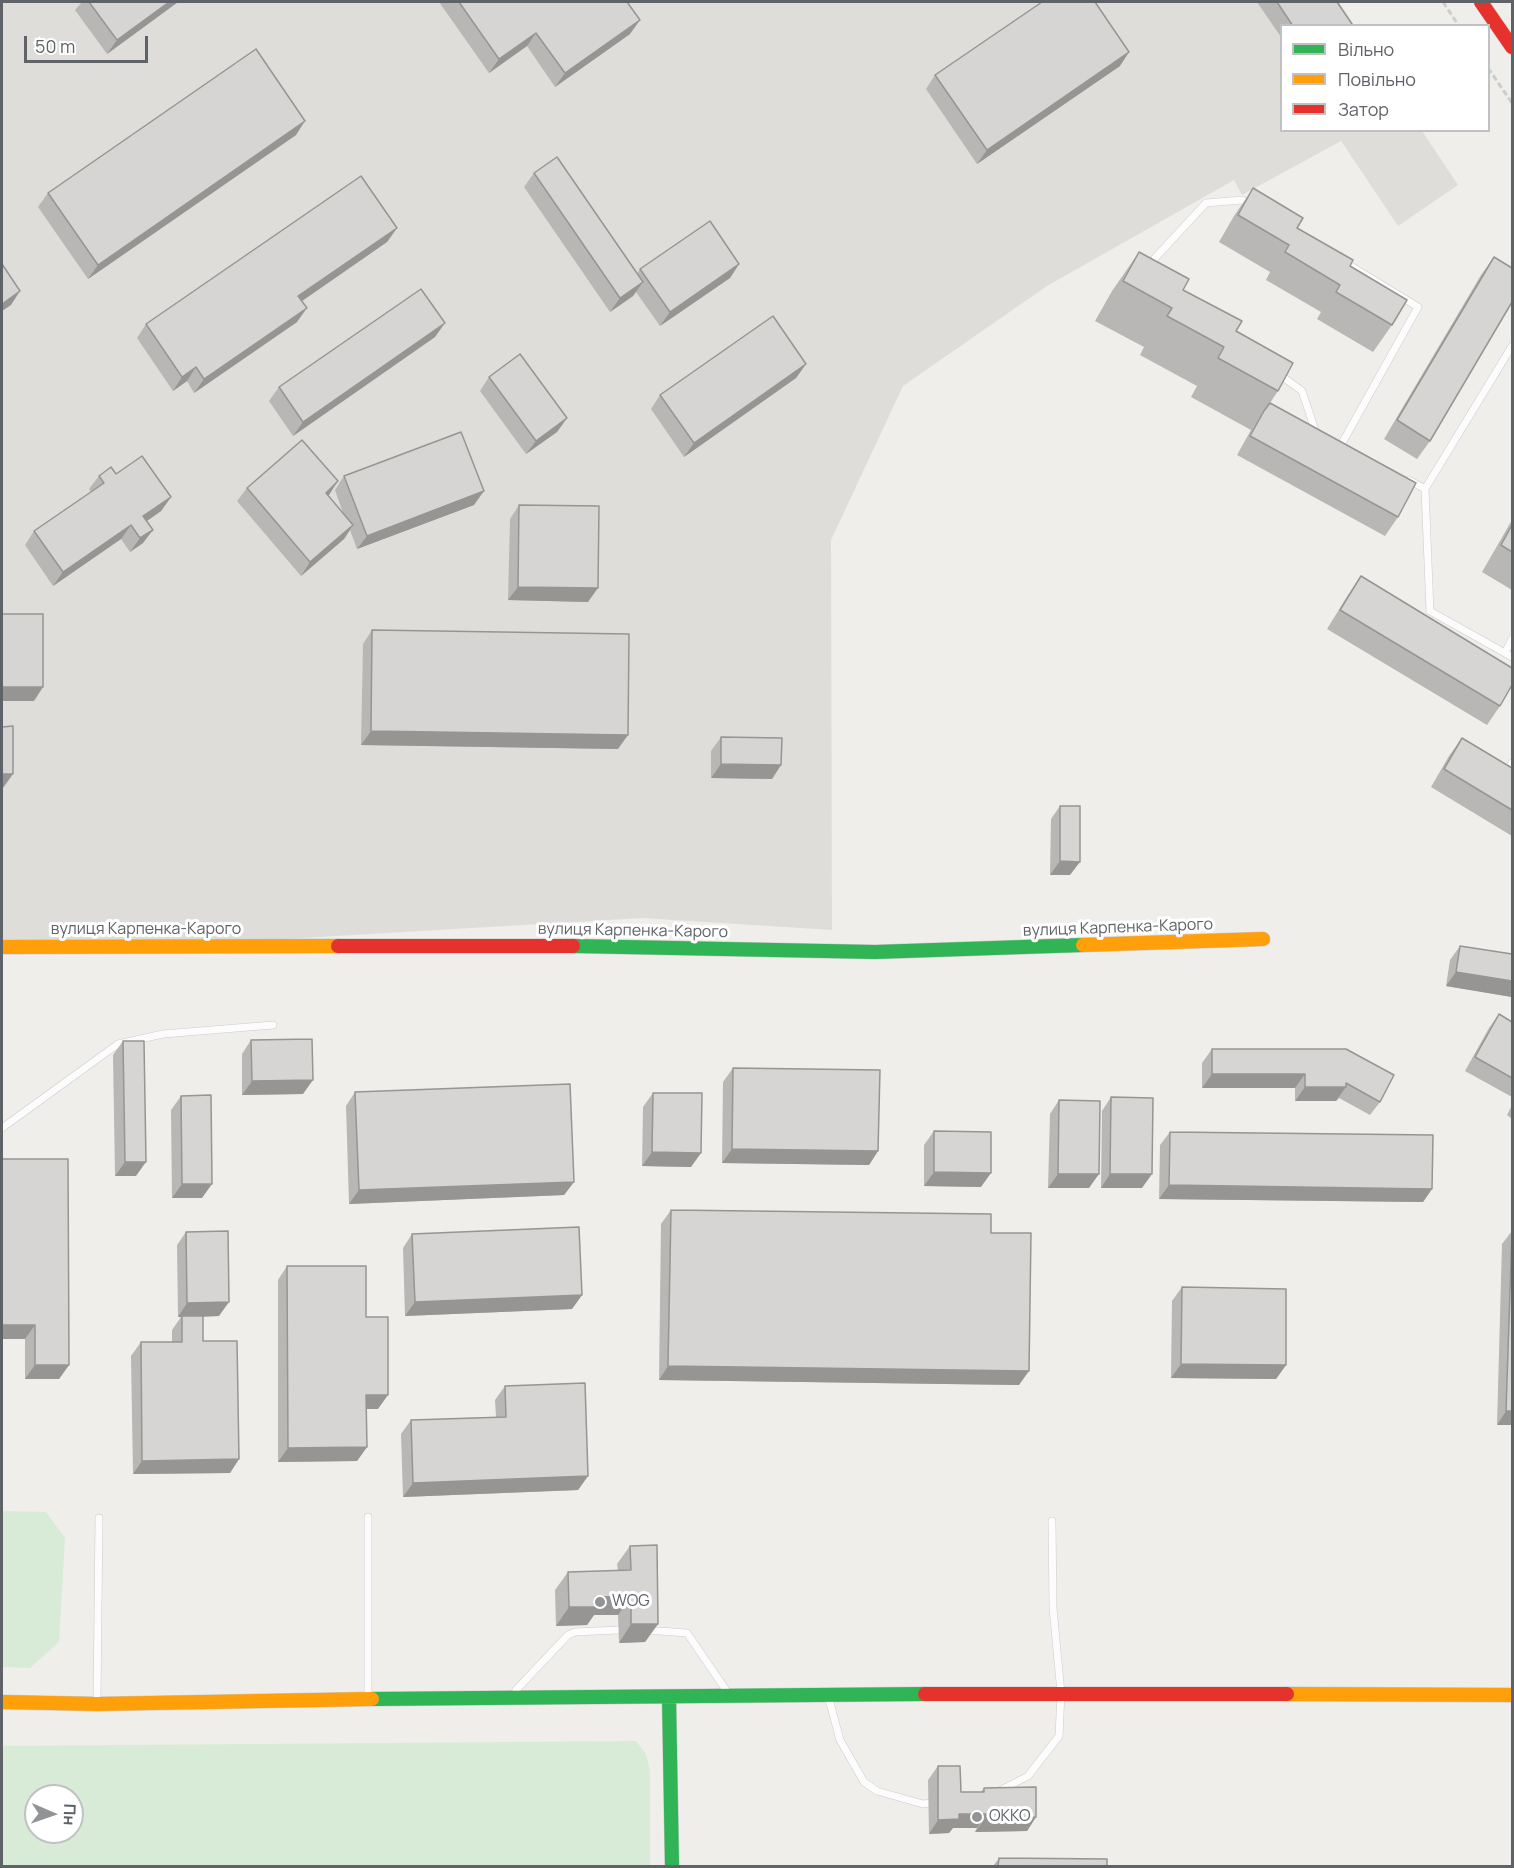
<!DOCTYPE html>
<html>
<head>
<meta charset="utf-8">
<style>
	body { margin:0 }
	#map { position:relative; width:1514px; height:1868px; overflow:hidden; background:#efeeea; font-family:Manrope,sans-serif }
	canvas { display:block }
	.frame { position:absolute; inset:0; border:3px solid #5f6368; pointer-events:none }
	.legend { position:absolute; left:1280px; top:24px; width:210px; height:108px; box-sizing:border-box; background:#fff; border:2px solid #bfc1c3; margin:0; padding:8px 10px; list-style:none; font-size:18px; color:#5f6368 }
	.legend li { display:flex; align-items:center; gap:12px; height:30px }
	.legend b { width:30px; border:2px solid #bfc1c3 }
	.north { position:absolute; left:24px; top:1784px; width:60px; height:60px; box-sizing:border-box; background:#fff; border:2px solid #bfc1c3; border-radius:50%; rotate:92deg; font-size:16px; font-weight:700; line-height:24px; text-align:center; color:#5f6368 }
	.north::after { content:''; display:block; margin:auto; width:21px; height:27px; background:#919496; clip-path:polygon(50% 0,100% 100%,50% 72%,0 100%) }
	.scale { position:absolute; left:24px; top:36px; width:124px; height:27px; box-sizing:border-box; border:3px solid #5f6368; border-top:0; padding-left:8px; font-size:18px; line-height:21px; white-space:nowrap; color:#5f6368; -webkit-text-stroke:4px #fff; paint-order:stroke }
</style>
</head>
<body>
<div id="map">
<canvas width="1514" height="1868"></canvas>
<div class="frame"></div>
<ul class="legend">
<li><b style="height:8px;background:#30b455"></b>Вільно</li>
<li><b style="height:8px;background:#ff9f0a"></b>Повільно</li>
<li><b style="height:8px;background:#e5322d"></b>Затор</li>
</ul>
<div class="north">Пн</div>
<div class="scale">50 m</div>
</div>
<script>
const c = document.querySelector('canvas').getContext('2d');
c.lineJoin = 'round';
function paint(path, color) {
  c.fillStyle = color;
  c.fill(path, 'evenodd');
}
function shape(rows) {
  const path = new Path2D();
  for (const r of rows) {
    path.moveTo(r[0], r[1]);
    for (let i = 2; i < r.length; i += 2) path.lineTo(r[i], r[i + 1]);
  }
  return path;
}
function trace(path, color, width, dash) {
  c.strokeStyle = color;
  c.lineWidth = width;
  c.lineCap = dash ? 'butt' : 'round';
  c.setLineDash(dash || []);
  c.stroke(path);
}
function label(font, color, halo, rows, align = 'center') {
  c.font = font + ' Manrope,sans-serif';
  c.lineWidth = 6;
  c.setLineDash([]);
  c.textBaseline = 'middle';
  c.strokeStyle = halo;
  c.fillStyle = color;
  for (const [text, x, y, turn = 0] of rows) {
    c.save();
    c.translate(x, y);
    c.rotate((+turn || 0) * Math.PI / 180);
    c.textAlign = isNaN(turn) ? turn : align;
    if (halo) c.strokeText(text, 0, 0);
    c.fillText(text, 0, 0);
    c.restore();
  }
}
paint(shape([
	[2,2,1339,2,1354,25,1282,26,1282,130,1422,131,1458,185,1398,226,1341,141,1242,195,1234,180,1047,286,903,386,831,540,832,930,642,918,81,951,2,951]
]), '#dfddda');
paint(shape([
	[2,1511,46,1512,65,1538,59,1642,30,1668,2,1667],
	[636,1741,646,1754,650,1771,650,1866,2,1866,2,1746],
	[36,1796,72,1796,72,1832,36,1832]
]), '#d8ebd6');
const lane = shape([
	[1153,268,1155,258,1206,203,1242,200,1250,205],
	[1279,374,1302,391,1316,433],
	[1341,445,1418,307,1344,262],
	[1409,480,1425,489],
	[1512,639,1505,653,1512,657],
	[1505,653,1430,611,1425,489,1512,346],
	[1512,763,1507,772,1512,775],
	[2,1128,118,1044,163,1034,273,1025],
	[645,1630,687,1633,726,1690],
	[516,1690,568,1635,575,1632,618,1630],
	[368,1695,368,1517],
	[829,1699,840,1740,864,1782,877,1791,923,1804,937,1802],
	[97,1701,99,1518],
	[1001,1790,1028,1776,1059,1736,1061,1693,1053,1608,1052,1521]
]);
const fast = shape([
	[573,946,875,952,1083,945],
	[669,1697,672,1866],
	[372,1699,925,1694]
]);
const slow = shape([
	[1083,945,1263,939],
	[2,947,338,946],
	[1287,1694,1512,1695],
	[2,1702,97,1704,372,1699]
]);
const jam = shape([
	[1481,2,1512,47],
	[338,946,573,946],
	[925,1694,1287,1694]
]);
trace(lane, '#cbcccc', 8);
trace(fast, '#cacacb', 15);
trace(slow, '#cacacb', 15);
trace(jam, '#cacacb', 15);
trace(shape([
	[1443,2,1459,26],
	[1488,68,1512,103]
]), '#cacfcc', 3, [6, 3]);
trace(lane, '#fdfcfc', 7);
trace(fast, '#30b455', 14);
trace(slow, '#ff9f0a', 14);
trace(jam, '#e5322d', 14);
paint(shape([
	[82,2,178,2,107,54,75,10],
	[439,2,627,2,630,34,555,87,527,46,489,73],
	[1257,2,1337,2,1352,26,1281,26,1281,37],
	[1120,66,977,164,926,89,935,75],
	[296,135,88,279,38,207,48,193],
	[534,173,637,274,640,269,739,264,730,278,660,326,636,292,633,296,610,312,524,187],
	[1253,188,1297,228,1350,266,1392,325,1373,352,1317,319,1321,312,1266,280,1270,272,1219,242,1234,216],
	[397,228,387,242,302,301,297,322,194,393,187,381,173,391,137,338,146,324],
	[1139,252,1183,290,1236,331,1278,391,1270,403,1398,517,1385,536,1237,455,1251,430,1191,397,1197,386,1140,355,1144,347,1095,321,1112,291],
	[1494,257,1430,441,1417,459,1384,439,1481,275],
	[435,337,293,436,269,401,279,387],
	[806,364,796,378,684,457,651,409,660,395],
	[489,377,567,418,557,432,526,454,480,391],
	[116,474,171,497,161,511,147,521,143,543,130,552,121,539,53,586,25,545,34,531,91,492,89,489,99,476],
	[344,476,474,505,357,549,350,530,344,539,301,576,237,501,247,488,343,513,335,490],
	[519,505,588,602,508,600,510,519],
	[1512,520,1512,590,1482,572],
	[1361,576,1500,706,1487,725,1327,629,1348,595],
	[372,630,618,749,361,745,363,644],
	[721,737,781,765,772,779,711,778,711,751],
	[1462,738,1512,768,1512,836,1431,787,1449,756],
	[1060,806,1070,875,1050,875,1051,819],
	[1460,946,1512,954,1512,997,1446,986,1450,960],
	[1499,1014,1512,1022,1512,1097,1465,1071,1489,1028],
	[251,1040,303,1094,242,1095,242,1054],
	[123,1041,136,1176,115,1176,113,1055],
	[1212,1049,1346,1049,1380,1102,1370,1115,1339,1098,1336,1101,1295,1101,1295,1088,1202,1088,1202,1063],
	[733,1068,878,1151,869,1165,722,1163,723,1082],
	[355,1092,574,1182,564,1195,349,1204,346,1106],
	[653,1093,691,1167,642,1166,643,1107],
	[181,1096,202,1198,172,1198,171,1110],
	[1111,1097,1142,1188,1101,1188,1102,1111],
	[1059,1100,1089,1188,1048,1188,1050,1114],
	[1512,1105,1512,1119,1507,1115],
	[934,1131,981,1187,924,1186,924,1145],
	[1170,1132,1432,1189,1423,1202,1159,1199,1160,1145],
	[2,1159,69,1365,59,1379,25,1379,25,1339,2,1339],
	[671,1210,991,1233,1019,1385,659,1380,661,1224],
	[1512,1231,1512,1425,1497,1425,1502,1244],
	[186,1232,219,1316,203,1317,203,1341,239,1459,230,1473,133,1474,131,1356,141,1342,172,1342,172,1330,181,1317,178,1317,177,1245],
	[412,1234,582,1295,572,1309,405,1316,403,1248],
	[287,1266,366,1317,378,1409,367,1409,367,1447,357,1461,278,1462,278,1280],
	[1182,1287,1286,1365,1276,1379,1171,1378,1172,1301],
	[505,1386,588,1476,578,1490,403,1497,401,1434,411,1420,496,1417,495,1400],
	[630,1546,658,1624,645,1642,619,1643,618,1615,594,1615,587,1625,556,1626,555,1590,568,1572,618,1571,617,1564],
	[938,1766,961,1792,981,1792,984,1788,1036,1817,1027,1831,975,1832,977,1828,953,1828,949,1833,929,1834,928,1780],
	[999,1858,1107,1866,993,1866]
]), '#b8b7b5');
paint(shape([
	[169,2,178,2,107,54,117,40],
	[640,20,630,34,555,87,565,73],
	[536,33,527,46,489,73,499,59],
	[1129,52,1120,66,977,164,987,150],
	[305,121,296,135,88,279,98,265],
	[397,228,387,242,289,310,298,296],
	[739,264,730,278,660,326,670,312],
	[643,282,633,296,610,312,620,298],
	[20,291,11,305,2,311,2,304],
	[307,308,297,322,194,393,204,379],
	[445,323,435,337,293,436,303,422],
	[806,364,796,378,684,457,694,443],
	[196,367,187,381,173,391,182,377],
	[567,418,557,432,526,454,536,441],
	[338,481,329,495,316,506,326,493],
	[484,491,474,505,357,549,367,536],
	[171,497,161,511,134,530,143,516],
	[131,525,121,539,53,586,63,572],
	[353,525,344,539,301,576,310,562],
	[153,530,143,543,130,552,140,538],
	[518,587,598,588,588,602,508,600],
	[2,687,43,687,34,701,2,701],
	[371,731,628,735,618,749,361,745],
	[721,764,781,765,772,779,711,778],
	[2,774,13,774,3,788,2,788],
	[1060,861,1080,862,1070,875,1050,875],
	[1456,972,1512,981,1512,997,1446,986],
	[1212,1074,1305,1074,1295,1088,1202,1088],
	[313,1080,303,1094,242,1095,252,1081],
	[1305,1087,1346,1087,1336,1101,1295,1101],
	[732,1149,878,1151,869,1165,722,1163],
	[652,1152,701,1153,691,1167,642,1166],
	[125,1162,146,1162,136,1176,115,1176],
	[934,1172,991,1173,981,1187,924,1186],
	[1058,1174,1099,1174,1089,1188,1048,1188],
	[1110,1174,1152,1174,1142,1188,1101,1188],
	[574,1182,564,1195,349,1204,359,1190],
	[182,1184,212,1184,202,1198,172,1198],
	[1169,1185,1432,1189,1423,1202,1159,1199],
	[582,1295,572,1309,405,1316,415,1302],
	[229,1302,219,1316,178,1317,187,1303],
	[2,1325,35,1325,25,1339,2,1339],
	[1181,1364,1286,1365,1276,1379,1171,1378],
	[35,1365,69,1365,59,1379,25,1379],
	[668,1366,1029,1371,1019,1385,659,1380],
	[366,1395,388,1395,378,1409,357,1409],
	[1506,1411,1512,1411,1512,1425,1497,1425],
	[367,1447,357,1461,278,1462,288,1448],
	[239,1459,230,1473,133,1474,142,1461],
	[588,1476,578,1490,403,1497,413,1483],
	[631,1596,618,1615,594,1615,587,1625,556,1626,569,1607,600,1597],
	[631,1624,658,1624,645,1642,619,1643],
	[959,1814,987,1814,977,1828,953,1828,949,1833,929,1834,938,1820],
	[1036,1817,1027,1831,975,1832,985,1818]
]), '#969594');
const building = shape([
	[89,2,169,2,117,40,89,2],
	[459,2,627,2,640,20,565,73,536,33,499,59,459,2],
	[1042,2,1095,2,1129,52,987,150,935,75,1042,2],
	[1277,2,1337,2,1352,24,1351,26,1293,26,1277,2],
	[256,49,305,121,98,265,48,193,256,49],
	[557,157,643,282,620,298,534,173,557,157],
	[361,176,397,228,298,296,307,308,204,379,196,367,182,377,146,324,361,176],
	[1253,188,1303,218,1297,228,1353,260,1350,266,1407,300,1392,325,1336,292,1340,285,1285,252,1289,245,1238,215,1253,188],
	[710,221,739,264,670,312,640,269,710,221],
	[1139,252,1189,279,1183,290,1242,321,1236,331,1293,363,1278,391,1218,358,1224,347,1167,316,1172,308,1123,281,1139,252],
	[1494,257,1512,268,1512,302,1430,441,1397,420,1494,257],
	[2,264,20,291,2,304,2,264],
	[421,289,445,323,303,422,279,387,421,289],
	[773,316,806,364,694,443,660,395,773,316],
	[520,354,567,418,536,441,489,377,520,354],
	[1270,403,1416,483,1398,517,1250,436,1264,411,1270,403],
	[461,432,484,491,367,536,344,476,461,432],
	[302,440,338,481,326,493,353,525,310,562,247,488,302,440],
	[142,456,171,497,143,516,153,530,140,538,131,525,63,572,34,531,104,483,99,476,111,467,116,474,142,456],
	[519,505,599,506,598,588,518,587,519,505],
	[1512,525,1512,552,1501,545,1512,525],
	[1361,576,1512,668,1512,685,1500,706,1340,610,1361,576],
	[2,614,43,614,43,687,2,687,2,614],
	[372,630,629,634,628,735,371,731,372,630],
	[13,726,13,774,2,774,2,727,13,726],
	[721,737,782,738,781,765,721,764,721,737],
	[1462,738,1512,768,1512,810,1444,769,1462,738],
	[1060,806,1080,806,1080,862,1060,861,1060,806],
	[1460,946,1512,954,1512,981,1456,972,1460,946],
	[1499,1014,1512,1022,1512,1078,1475,1057,1499,1014],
	[312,1039,313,1080,252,1081,251,1040,312,1039],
	[123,1041,144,1041,146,1162,125,1162,123,1041],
	[1212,1049,1346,1049,1394,1075,1380,1102,1346,1083,1346,1087,1305,1087,1305,1074,1212,1074,1212,1049],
	[733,1068,880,1070,878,1151,732,1149,733,1068],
	[570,1084,574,1182,359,1190,355,1092,570,1084],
	[653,1093,702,1093,701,1153,652,1152,653,1093],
	[211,1095,212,1184,182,1184,181,1096,211,1095],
	[1111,1097,1153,1098,1152,1174,1110,1174,1111,1097],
	[1059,1100,1100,1101,1099,1174,1058,1174,1059,1100],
	[934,1131,991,1132,991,1173,934,1172,934,1131],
	[1170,1132,1433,1135,1432,1189,1169,1185,1170,1132],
	[2,1159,68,1159,69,1365,35,1365,35,1325,2,1325,2,1159],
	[671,1210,991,1214,991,1233,1031,1233,1029,1371,668,1366,671,1210],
	[579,1227,582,1295,415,1302,412,1234,579,1227],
	[228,1231,229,1302,187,1303,186,1232,228,1231],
	[1512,1231,1512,1411,1506,1411,1512,1231],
	[287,1266,366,1266,366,1317,388,1317,388,1395,366,1395,367,1447,288,1448,287,1266],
	[1182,1287,1286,1289,1286,1365,1181,1364,1182,1287],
	[182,1316,203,1316,203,1341,237,1341,239,1459,142,1461,141,1342,182,1342,182,1316],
	[585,1383,588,1476,413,1483,411,1420,506,1417,505,1386,585,1383],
	[657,1545,658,1624,631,1624,631,1596,600,1597,600,1607,569,1607,568,1572,631,1570,630,1546,657,1545],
	[938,1766,960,1766,961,1792,984,1792,984,1788,1036,1787,1036,1817,985,1818,987,1814,959,1814,959,1819,938,1820,938,1766],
	[999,1858,1107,1859,1107,1866,998,1866,999,1858]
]);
paint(building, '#d6d5d3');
trace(building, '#969594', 1.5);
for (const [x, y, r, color] of [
	[600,1602,6,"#919496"],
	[977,1817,6,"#919496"]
]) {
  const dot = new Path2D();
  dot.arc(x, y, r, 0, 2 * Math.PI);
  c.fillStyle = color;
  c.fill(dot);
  trace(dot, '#fff', 2);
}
label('16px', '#5f6368', '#fff', [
	["вулиця Карпенка-Карого",1118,928,-2],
	["вулиця Карпенка-Карого",146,930],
	["вулиця Карпенка-Карого",633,931,1]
]);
label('16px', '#5f6368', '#fff', [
	["WOG",612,1602],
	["ОККО",989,1817]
], 'left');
</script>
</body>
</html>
